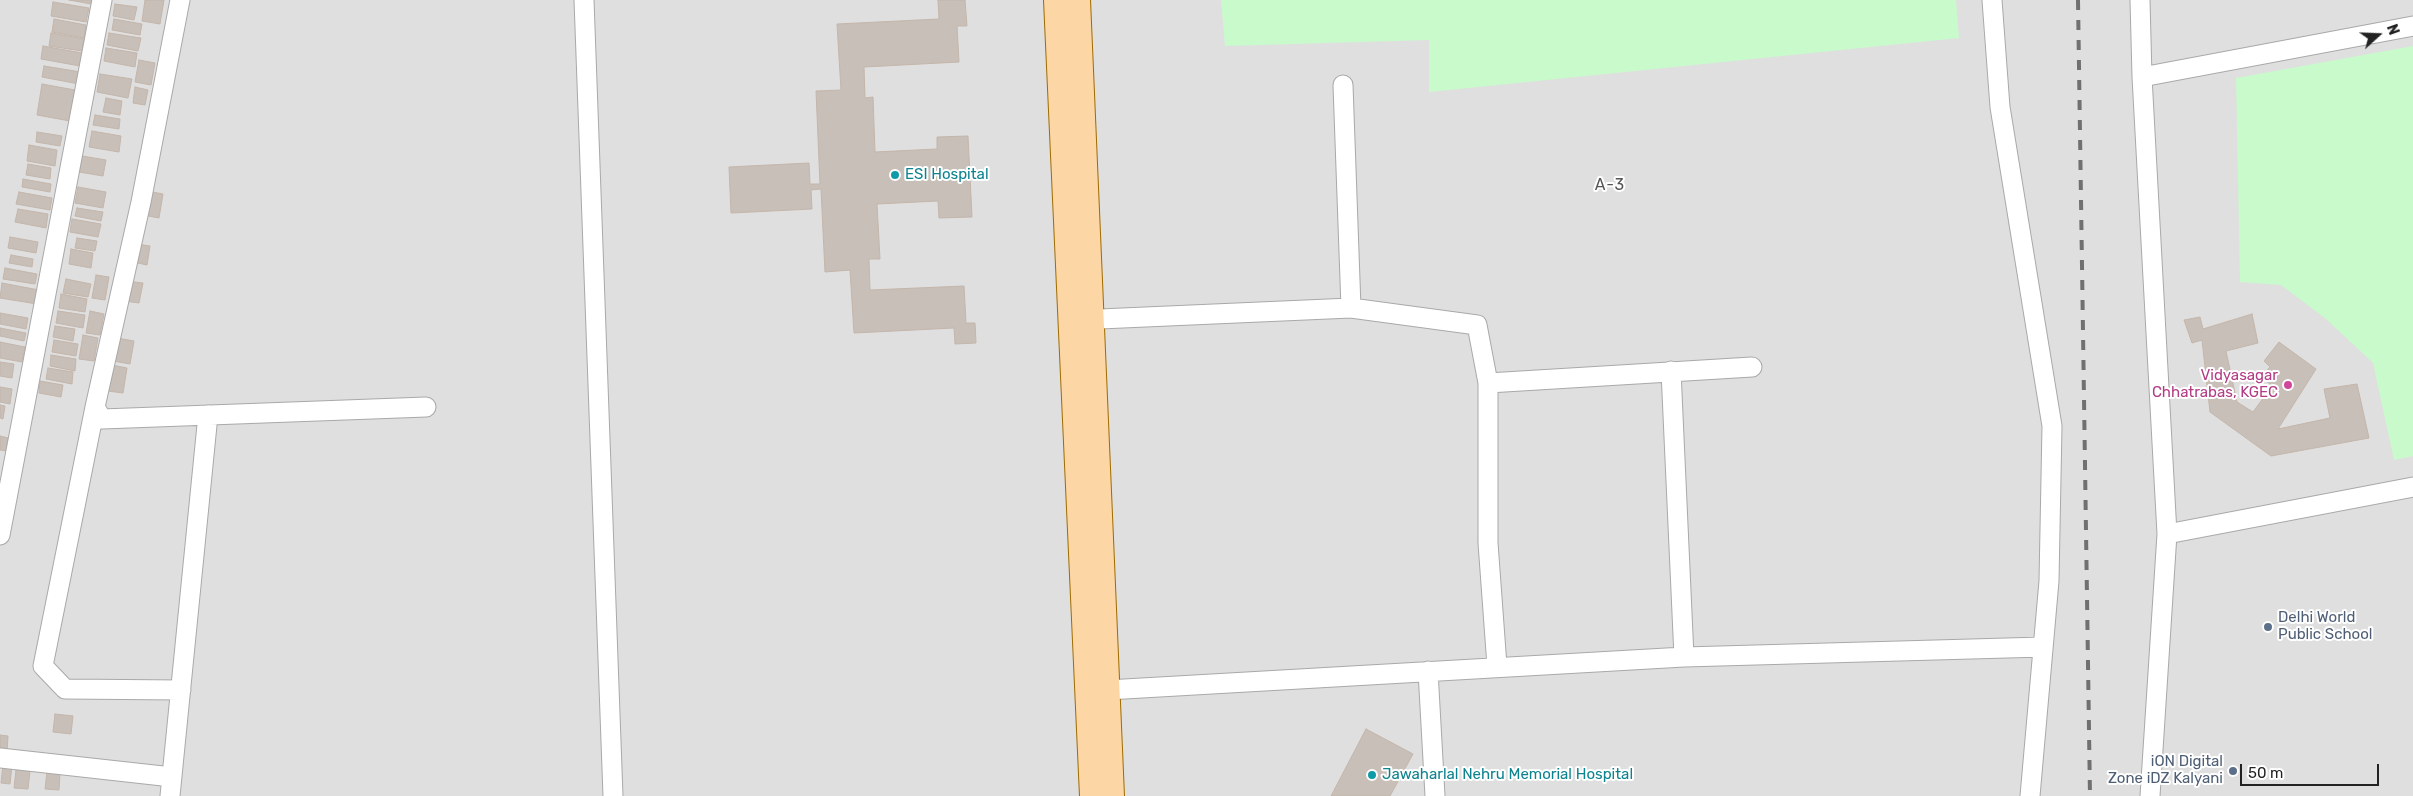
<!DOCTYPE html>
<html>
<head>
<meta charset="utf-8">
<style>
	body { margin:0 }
	#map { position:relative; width:2413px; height:796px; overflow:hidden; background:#f2efe9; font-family:Rubik,sans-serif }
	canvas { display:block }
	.north { position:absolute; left:2353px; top:10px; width:50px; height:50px; -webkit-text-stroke:4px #fff; paint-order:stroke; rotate:70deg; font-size:14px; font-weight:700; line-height:20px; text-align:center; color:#222 }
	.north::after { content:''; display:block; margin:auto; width:18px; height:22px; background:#222; clip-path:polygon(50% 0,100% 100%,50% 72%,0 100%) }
	.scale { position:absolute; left:2240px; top:764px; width:139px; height:22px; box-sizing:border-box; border:2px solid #222; border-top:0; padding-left:6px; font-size:15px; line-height:18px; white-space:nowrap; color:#222; -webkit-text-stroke:4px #fff; paint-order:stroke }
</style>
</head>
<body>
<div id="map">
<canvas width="2413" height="796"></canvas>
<div class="north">N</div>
<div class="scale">50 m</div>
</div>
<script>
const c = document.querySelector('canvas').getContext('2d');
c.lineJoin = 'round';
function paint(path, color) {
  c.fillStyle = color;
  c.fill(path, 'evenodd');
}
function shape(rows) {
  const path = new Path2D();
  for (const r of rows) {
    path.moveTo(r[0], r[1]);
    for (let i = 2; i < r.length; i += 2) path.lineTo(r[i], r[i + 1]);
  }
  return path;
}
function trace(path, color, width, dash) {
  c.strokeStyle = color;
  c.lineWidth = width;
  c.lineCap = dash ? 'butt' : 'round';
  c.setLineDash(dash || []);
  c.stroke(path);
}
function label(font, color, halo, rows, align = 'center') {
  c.font = font + ' Rubik,sans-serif';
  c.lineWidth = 4;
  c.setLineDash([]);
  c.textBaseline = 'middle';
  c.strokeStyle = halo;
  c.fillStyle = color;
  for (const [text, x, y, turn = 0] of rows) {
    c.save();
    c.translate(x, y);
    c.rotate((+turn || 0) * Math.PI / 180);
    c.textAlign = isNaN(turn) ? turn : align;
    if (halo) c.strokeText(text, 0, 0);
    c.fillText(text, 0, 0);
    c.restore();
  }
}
paint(shape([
	[0,0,2413,0,2413,796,0,796]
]), '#e0dfdf');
paint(shape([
	[1221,0,1956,0,1959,38,1429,92,1429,40,1225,46],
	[2413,46,2413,456,2394,460,2373,363,2326,319,2281,285,2240,282,2236,78]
]), '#c8facc');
const building = shape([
	[69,0,92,0,91,4,69,0],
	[145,0,164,0,160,24,142,21,145,0],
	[938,0,965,0,967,26,957,26,959,62,864,67,865,98,873,97,875,152,937,149,937,137,968,136,972,217,939,218,938,201,877,204,880,259,869,259,870,290,964,286,966,323,975,323,976,343,955,344,954,328,854,333,850,270,825,272,821,189,811,190,812,209,731,213,729,167,809,163,810,184,820,184,816,91,841,90,837,24,939,19,938,0],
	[53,2,89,8,86,22,51,16,53,2],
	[115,4,137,7,134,20,113,16,115,4],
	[54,19,86,25,84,38,52,32,54,19],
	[114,19,142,24,140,35,112,30,114,19],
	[51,33,84,39,82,51,49,46,51,33],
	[109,33,141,38,138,51,107,45,109,33],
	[43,46,82,53,80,66,41,59,43,46],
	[106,48,137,53,135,67,104,61,106,48],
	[139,60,155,63,151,85,135,82,139,60],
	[44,66,81,72,79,84,42,77,44,66],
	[100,74,132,79,128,98,97,92,100,74],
	[42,84,75,90,70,121,37,115,42,84],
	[135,87,148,90,145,105,133,103,135,87],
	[106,98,122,101,120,115,103,112,106,98],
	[95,115,120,119,119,129,93,125,95,115],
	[92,131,121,136,119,152,89,147,92,131],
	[37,132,62,136,60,146,36,142,37,132],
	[29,145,57,150,55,166,27,161,29,145],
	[82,156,106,160,103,176,79,172,82,156],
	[28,164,51,168,50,179,26,175,28,164],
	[23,179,51,184,50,192,22,187,23,179],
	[78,187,106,192,103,208,75,203,78,187],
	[147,191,163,194,159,218,143,215,147,191],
	[19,192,52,198,50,210,16,204,19,192],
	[77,208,103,212,101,221,75,216,77,208],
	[18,209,48,214,46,228,15,222,18,209],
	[72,219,101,224,98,237,70,232,72,219],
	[10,237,38,242,36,253,8,248,10,237],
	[77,238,97,241,95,251,75,248,77,238],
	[137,244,150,246,147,265,133,262,137,244],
	[71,249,93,253,91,268,69,264,71,249],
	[11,255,33,259,32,267,9,263,11,255],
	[5,268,37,274,35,284,3,279,5,268],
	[96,275,109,277,105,300,92,298,96,275],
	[66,279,91,284,88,297,63,293,66,279],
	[127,281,143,283,139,303,124,301,127,281],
	[2,283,39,290,37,304,0,298,2,283],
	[61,294,87,299,85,312,59,308,61,294],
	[58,311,85,315,83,328,56,323,58,311],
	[90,311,104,314,100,335,86,333,90,311],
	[0,313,28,318,26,329,0,324,0,313],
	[2252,314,2258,343,2226,351,2237,402,2253,412,2272,386,2261,376,2270,367,2264,361,2279,342,2316,369,2278,429,2330,418,2324,389,2357,384,2369,438,2271,456,2210,412,2202,340,2192,343,2184,320,2200,317,2203,329,2252,314],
	[55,326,75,329,73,341,53,337,55,326],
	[0,328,26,333,24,341,0,336,0,328],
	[83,335,98,338,94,361,79,359,83,335],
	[117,338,134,341,130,364,113,361,117,338],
	[54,340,78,344,76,356,52,352,54,340],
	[0,342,25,347,22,362,0,358,0,342],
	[51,355,76,359,75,371,50,366,51,355],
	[0,362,14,364,12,378,0,376,0,362],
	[112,365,127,368,123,393,108,391,112,365],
	[48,368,73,372,72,384,46,379,48,368],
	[40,381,63,385,61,397,39,393,40,381],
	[0,387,12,389,10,404,0,402,0,387],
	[0,405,5,406,3,419,0,418,0,405],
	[0,436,8,438,6,451,0,450,0,436],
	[55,714,73,716,71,734,53,732,55,714],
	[1366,729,1413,754,1390,796,1331,796,1366,729],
	[0,735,8,736,7,751,0,750,0,735],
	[3,765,12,766,10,784,1,783,3,765],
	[16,770,30,771,28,789,14,788,16,770],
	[47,772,60,773,59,790,45,789,47,772]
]);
paint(building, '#c7bfb8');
trace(building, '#c4b6ab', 1);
const minor = shape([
	[180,0,141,202,95,407,102,419,426,407],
	[584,0,613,796],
	[1992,0,2000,107,2052,426,2049,581,2030,796],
	[2140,0,2142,77],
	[1343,85,1351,308],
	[1077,320,1351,308,1477,325,1488,383,1488,543,1497,666],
	[1671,371,1684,657],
	[1488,383,1752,367],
	[95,407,43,666,65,689,181,690],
	[2167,534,2413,487],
	[0,535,102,0],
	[1428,671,1435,796],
	[1107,690,1684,657,2043,647],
	[0,758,172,777],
	[170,796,208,415],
	[2150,796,2167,534,2142,77,2413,26]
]);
const major = shape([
	[1056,0,1092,796],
	[1078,0,1112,796]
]);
trace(minor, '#a9a9a9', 21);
trace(major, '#a06b00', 26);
trace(minor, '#fff', 19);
trace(major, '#fcd6a4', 24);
trace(shape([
	[2078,0,2090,796]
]), '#707070', 4, [10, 10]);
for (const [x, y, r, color] of [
	[895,175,5,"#0f9aa8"],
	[2288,385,5,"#d1479c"],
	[2268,627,5,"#5c6f8a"],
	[2233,771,5,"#5c6f8a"],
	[1372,775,5,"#0f9aa8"]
]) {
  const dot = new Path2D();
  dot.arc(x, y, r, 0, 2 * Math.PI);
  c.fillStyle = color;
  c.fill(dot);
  trace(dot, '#fff', 2);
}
label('15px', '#0d838f', '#fff', [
	["ESI Hospital",905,175],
	["Jawaharlal Nehru Memorial Hospital",1382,775]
], 'left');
label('15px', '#b23c85', '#fff', [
	["Vidyasagar",2278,376],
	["Chhatrabas, KGEC",2278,393]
], 'right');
label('15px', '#4e5e75', '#fff', [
	["Delhi World",2278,618],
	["Public School",2278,635],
	["iON Digital",2223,762,"right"],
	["Zone iDZ Kalyani",2223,779,"right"]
], 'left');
c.letterSpacing = '1px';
label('16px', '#555', '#fff', [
	["A-3",1610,185]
]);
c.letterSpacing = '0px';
</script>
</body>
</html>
